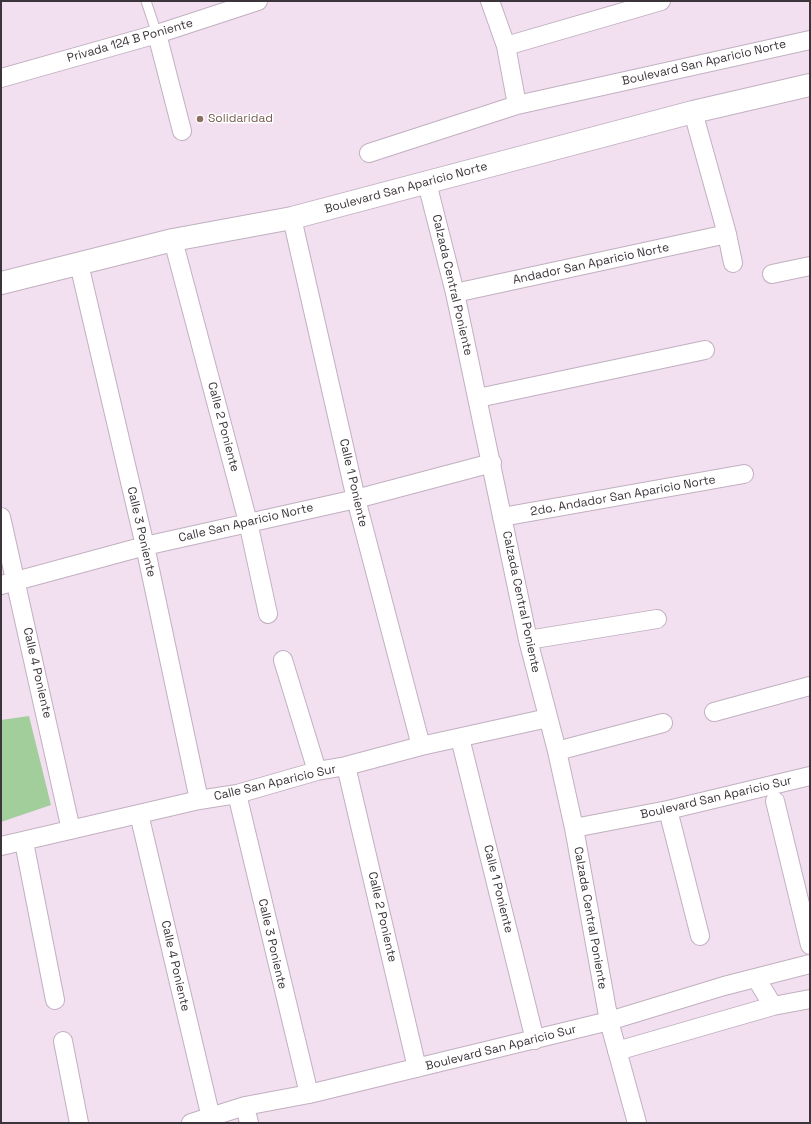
<!DOCTYPE html>
<html>
<head>
<meta charset="utf-8">
<style>
	body { margin:0 }
	#map { position:relative; width:811px; height:1124px; overflow:hidden; background:#f2e0f1; font-family:"Space Grotesk",sans-serif }
	canvas { display:block }
	.frame { position:absolute; inset:0; border:2px solid #3b343a; pointer-events:none }
</style>
</head>
<body>
<div id="map">
<canvas width="811" height="1124"></canvas>
<div class="frame"></div>
</div>
<script>
const c = document.querySelector('canvas').getContext('2d');
c.lineJoin = 'round';
function paint(path, color) {
  c.fillStyle = color;
  c.fill(path, 'evenodd');
}
function shape(rows) {
  const path = new Path2D();
  for (const r of rows) {
    path.moveTo(r[0], r[1]);
    for (let i = 2; i < r.length; i += 2) path.lineTo(r[i], r[i + 1]);
  }
  return path;
}
function trace(path, color, width, dash) {
  c.strokeStyle = color;
  c.lineWidth = width;
  c.lineCap = dash ? 'butt' : 'round';
  c.setLineDash(dash || []);
  c.stroke(path);
}
function label(font, color, halo, rows, align = 'center') {
  c.font = font + ' "Space Grotesk",sans-serif';
  c.lineWidth = 3;
  c.setLineDash([]);
  c.textBaseline = 'middle';
  c.strokeStyle = halo;
  c.fillStyle = color;
  for (const [text, x, y, turn = 0] of rows) {
    c.save();
    c.translate(x, y);
    c.rotate((+turn || 0) * Math.PI / 180);
    c.textAlign = isNaN(turn) ? turn : align;
    if (halo) c.strokeText(text, 0, 0);
    c.fillText(text, 0, 0);
    c.restore();
  }
}
paint(shape([
	[29,716,51,805,1,822,1,720]
]), '#a2ce9c');
const lane = shape([
	[146,1,157,34]
]);
const street = shape([
	[490,1,506,46,517,105],
	[157,34,182,131],
	[506,46,661,1],
	[1,78,157,34,258,1],
	[693,112,727,234,733,263],
	[369,153,517,105,810,40],
	[427,183,455,293,528,640,557,751,574,828,609,1021,637,1123],
	[292,218,356,499,421,746],
	[173,240,248,522,268,614],
	[79,264,145,546,199,800],
	[772,274,810,266],
	[455,293,727,234],
	[478,398,705,350],
	[1,517,71,830],
	[502,517,744,474],
	[1,585,145,546,356,499,492,463],
	[528,640,657,619],
	[283,660,317,771],
	[714,712,810,686],
	[460,738,535,1040],
	[557,751,663,723],
	[346,766,417,1068],
	[237,794,309,1094],
	[775,801,810,945],
	[668,810,700,936],
	[139,814,211,1118],
	[574,828,668,810,810,776],
	[24,842,55,1000],
	[1,846,199,800,237,794,317,771,346,766,421,746,548,718],
	[756,978,773,1006],
	[63,1041,79,1123],
	[617,1051,773,1006,810,999],
	[245,1106,249,1123],
	[191,1123,245,1106,309,1094,609,1021,724,986,810,964]
]);
const secondary = shape([
	[1,283,173,240,292,218,693,112,810,85]
]);
trace(lane, '#c1b0c0', 11);
trace(street, '#c1b0c0', 20);
trace(secondary, '#c1b0c0', 24);
trace(lane, '#fff', 9);
trace(street, '#fff', 18);
trace(secondary, '#fff', 22);
for (const [x, y, r, color] of [
	[200,119,4,"#8d6e63"]
]) {
  const dot = new Path2D();
  dot.arc(x, y, r, 0, 2 * Math.PI);
  c.fillStyle = color;
  c.fill(dot);
  trace(dot, '#fff', 1.5);
}
label('12px', '#3b343a', '#fff', [
	["Privada 124 B Poniente",130,41,-16],
	["Boulevard San Aparicio Norte",704,63,-13],
	["Boulevard San Aparicio Norte",406,188,-15],
	["Andador San Aparicio Norte",591,264,-12],
	["Calzada Central Poniente",452,285,77],
	["Calle 2 Poniente",223,427,75],
	["Calle 1 Poniente",353,483,77],
	["2do. Andador San Aparicio Norte",623,496,-10],
	["Calle San Aparicio Norte",246,523,-13],
	["Calle 3 Poniente",141,532,77],
	["Calzada Central Poniente",521,602,78],
	["Calle 4 Poniente",37,673,77],
	["Calle San Aparicio Sur",275,783,-13],
	["Boulevard San Aparicio Sur",716,798,-13],
	["Calle 1 Poniente",498,889,76],
	["Calle 2 Poniente",382,917,77],
	["Calzada Central Poniente",590,918,80],
	["Calle 3 Poniente",272,944,77],
	["Calle 4 Poniente",175,966,77],
	["Boulevard San Aparicio Sur",501,1048,-14]
]);
label('12px', '#785e54', '#fff', [
	["Solidaridad",208,119]
], 'left');
</script>
</body>
</html>
